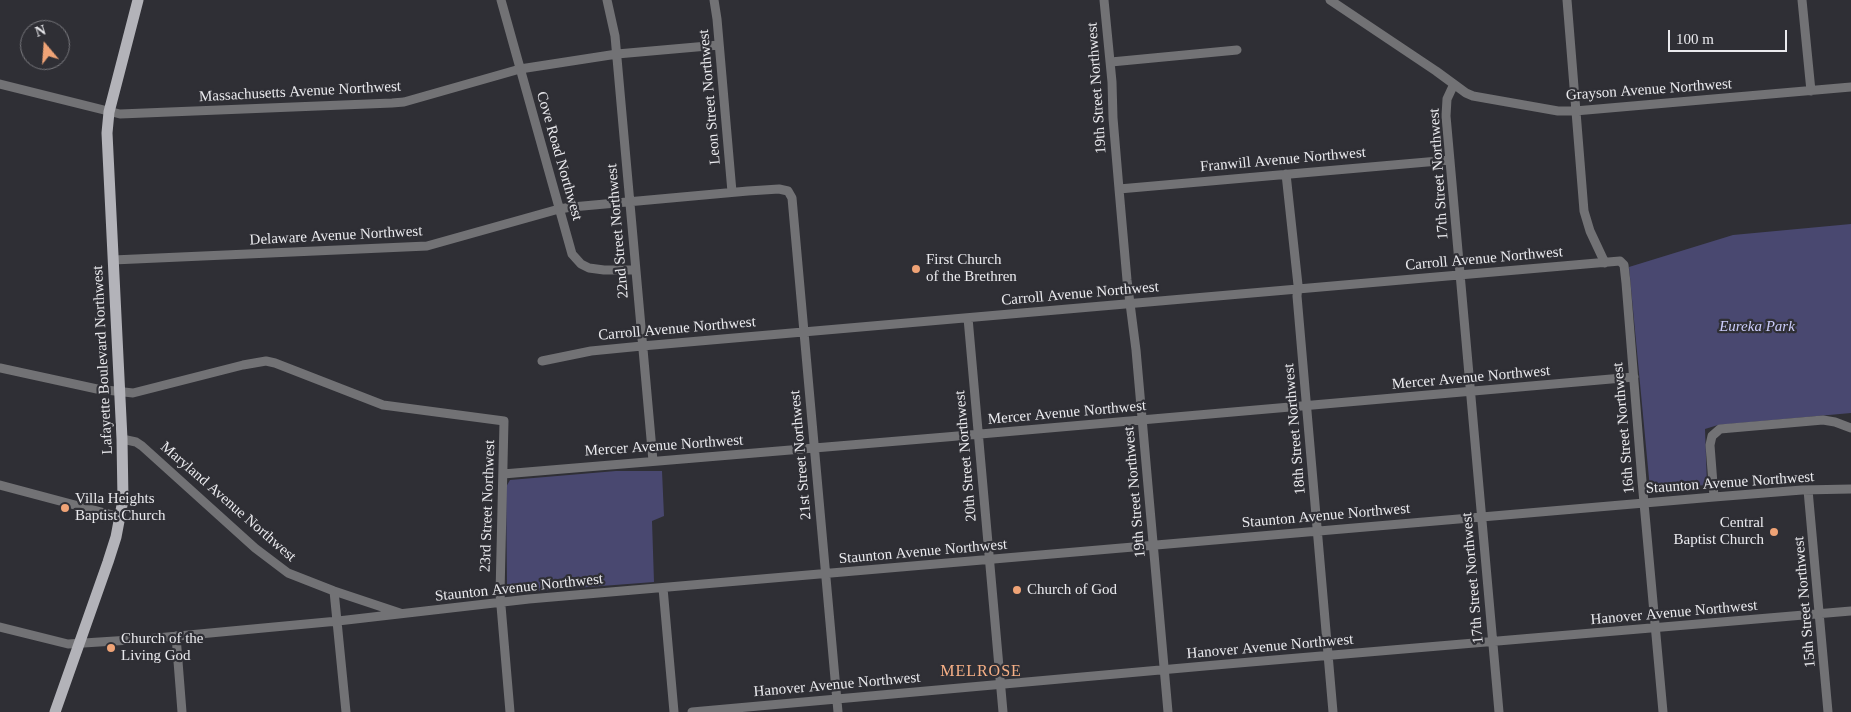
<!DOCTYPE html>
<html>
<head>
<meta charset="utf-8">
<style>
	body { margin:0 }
	#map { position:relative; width:1851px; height:712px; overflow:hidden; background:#2f2f35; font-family:Georgia,serif }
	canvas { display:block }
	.north { position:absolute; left:20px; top:20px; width:50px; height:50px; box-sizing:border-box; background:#2f2f35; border:1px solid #7a7a7f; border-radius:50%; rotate:342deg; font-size:14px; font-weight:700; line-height:20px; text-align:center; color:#eaeaee }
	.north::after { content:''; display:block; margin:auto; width:18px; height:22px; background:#efa376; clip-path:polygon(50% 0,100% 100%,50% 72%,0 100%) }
	.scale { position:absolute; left:1668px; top:30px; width:119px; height:22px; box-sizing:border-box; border:2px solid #eaeaee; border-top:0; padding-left:6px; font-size:15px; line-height:18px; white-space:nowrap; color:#eaeaee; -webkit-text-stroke:4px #2f2f35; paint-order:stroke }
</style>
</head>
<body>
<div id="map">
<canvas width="1851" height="712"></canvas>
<div class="north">N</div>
<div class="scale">100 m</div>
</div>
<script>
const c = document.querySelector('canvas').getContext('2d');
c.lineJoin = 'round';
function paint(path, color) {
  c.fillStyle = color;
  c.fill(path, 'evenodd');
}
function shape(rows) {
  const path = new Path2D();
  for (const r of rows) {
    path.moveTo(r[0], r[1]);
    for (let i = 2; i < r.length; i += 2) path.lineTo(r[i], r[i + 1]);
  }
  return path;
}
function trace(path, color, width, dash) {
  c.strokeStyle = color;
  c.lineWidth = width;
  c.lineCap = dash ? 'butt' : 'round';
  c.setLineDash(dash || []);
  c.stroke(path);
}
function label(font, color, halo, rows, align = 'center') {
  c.font = font + ' Georgia,serif';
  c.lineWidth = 4.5;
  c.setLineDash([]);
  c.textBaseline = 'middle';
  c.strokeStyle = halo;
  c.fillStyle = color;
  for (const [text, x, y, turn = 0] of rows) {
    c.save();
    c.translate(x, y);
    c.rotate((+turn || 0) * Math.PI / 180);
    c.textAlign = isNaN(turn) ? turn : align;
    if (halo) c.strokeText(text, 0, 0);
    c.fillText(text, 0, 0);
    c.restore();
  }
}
paint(shape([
	[1851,224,1851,413,1718,425,1705,429,1707,485,1650,489,1629,267,1733,235],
	[616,471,662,471,664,516,652,521,654,582,510,593,507,584,506,487,510,480]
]), '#494870');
trace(shape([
	[501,0,572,254,581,264,589,268,604,270,635,270],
	[607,0,615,36,653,461],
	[714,0,717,19,732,192],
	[1104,0,1112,82,1113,118,1119,189,1127,280,1136,350,1168,712],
	[1330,0,1436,71,1466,93,1473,96,1558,111,1575,111,1851,87],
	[1567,0,1584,211,1590,231,1605,263],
	[1802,0,1811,91],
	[1111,62,1237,50],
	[0,84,120,114,392,103,404,102,520,69,617,54,719,45],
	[1454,84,1447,99,1446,116,1499,712],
	[1286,174,1298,285,1297,296,1333,712],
	[1119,189,1450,160],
	[113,260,427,246,559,209,572,207,748,191,779,189,788,191,792,198,838,712],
	[968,318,1003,712],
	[542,361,591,351,642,346,1620,261,1624,265,1626,283,1642,481,1663,712],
	[0,368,97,389,133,393,243,365,266,361,275,363,383,405,504,421,500,594,510,712],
	[122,439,136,442,142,446,255,548,288,573,334,591,400,613],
	[503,474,946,437,1634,377],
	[0,485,120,517],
	[1808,490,1828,712],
	[1714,497,1710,445,1712,436,1720,429,1823,420,1835,422,1851,428],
	[663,588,674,712],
	[334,591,346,712],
	[0,627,68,644,146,639,338,621,529,599,1714,497,1802,490,1851,489],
	[176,636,182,712],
	[692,712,1227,664,1851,611]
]), '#727275', 9);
trace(shape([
	[55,712,108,562,116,537,123,500,122,439,107,133,109,112,138,0]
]), '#b3b3b9', 11);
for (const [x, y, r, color] of [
	[916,269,5,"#efa376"],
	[65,508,5,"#efa376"],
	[1774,532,5,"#efa376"],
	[1017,590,5,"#efa376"],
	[111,648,5,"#efa376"]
]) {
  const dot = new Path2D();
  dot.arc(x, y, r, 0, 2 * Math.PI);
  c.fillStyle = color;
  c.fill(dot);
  trace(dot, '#2f2f35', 2);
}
label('15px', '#eaeaee', '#2f2f35', [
	["19th Street Northwest",1097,88,-94],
	["Grayson Avenue Northwest",1649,90,-4],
	["Massachusetts Avenue Northwest",300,92,-3],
	["Leon Street Northwest",710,97,-95],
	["Cove Road Northwest",559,156,74],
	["Franwill Avenue Northwest",1283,160,-5],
	["17th Street Northwest",1439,174,-94],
	["22nd Street Northwest",618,231,-95],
	["Delaware Avenue Northwest",336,236,-3],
	["Carroll Avenue Northwest",1484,259,-5],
	["Carroll Avenue Northwest",1080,294,-5],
	["Carroll Avenue Northwest",677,329,-5],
	["Lafayette Boulevard Northwest",103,360,-93],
	["Mercer Avenue Northwest",1471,378,-5],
	["Mercer Avenue Northwest",1067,413,-5],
	["16th Street Northwest",1624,428,-95],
	["18th Street Northwest",1295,429,-95],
	["Mercer Avenue Northwest",664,446,-4],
	["21st Street Northwest",801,455,-95],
	["20th Street Northwest",966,456,-95],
	["Staunton Avenue Northwest",1730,483,-4],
	["19th Street Northwest",1135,492,-95],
	["Maryland Avenue Northwest",228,502,41],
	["23rd Street Northwest",488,506,-88],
	["Staunton Avenue Northwest",1326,516,-5],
	["Staunton Avenue Northwest",923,552,-5],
	["17th Street Northwest",1473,578,-95],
	["Staunton Avenue Northwest",519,588,-6],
	["15th Street Northwest",1805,602,-95],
	["Hanover Avenue Northwest",1674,613,-5],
	["Hanover Avenue Northwest",1270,647,-5],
	["Hanover Avenue Northwest",837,685,-5]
]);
label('15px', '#eaeaee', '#2f2f35', [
	["First Church",926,260],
	["of the Brethren",926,277],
	["Villa Heights",75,499],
	["Baptist Church",75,516],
	["Central",1764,523,"right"],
	["Baptist Church",1764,540,"right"],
	["Church of God",1027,590],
	["Church of the",121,639],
	["Living God",121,656]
], 'left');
label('italic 15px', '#cccdfb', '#2f2f35', [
	["Eureka Park",1757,327]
]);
c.letterSpacing = '1px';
label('16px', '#f7b086', '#2f2f35', [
	["MELROSE",981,672]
]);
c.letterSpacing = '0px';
</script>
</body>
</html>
